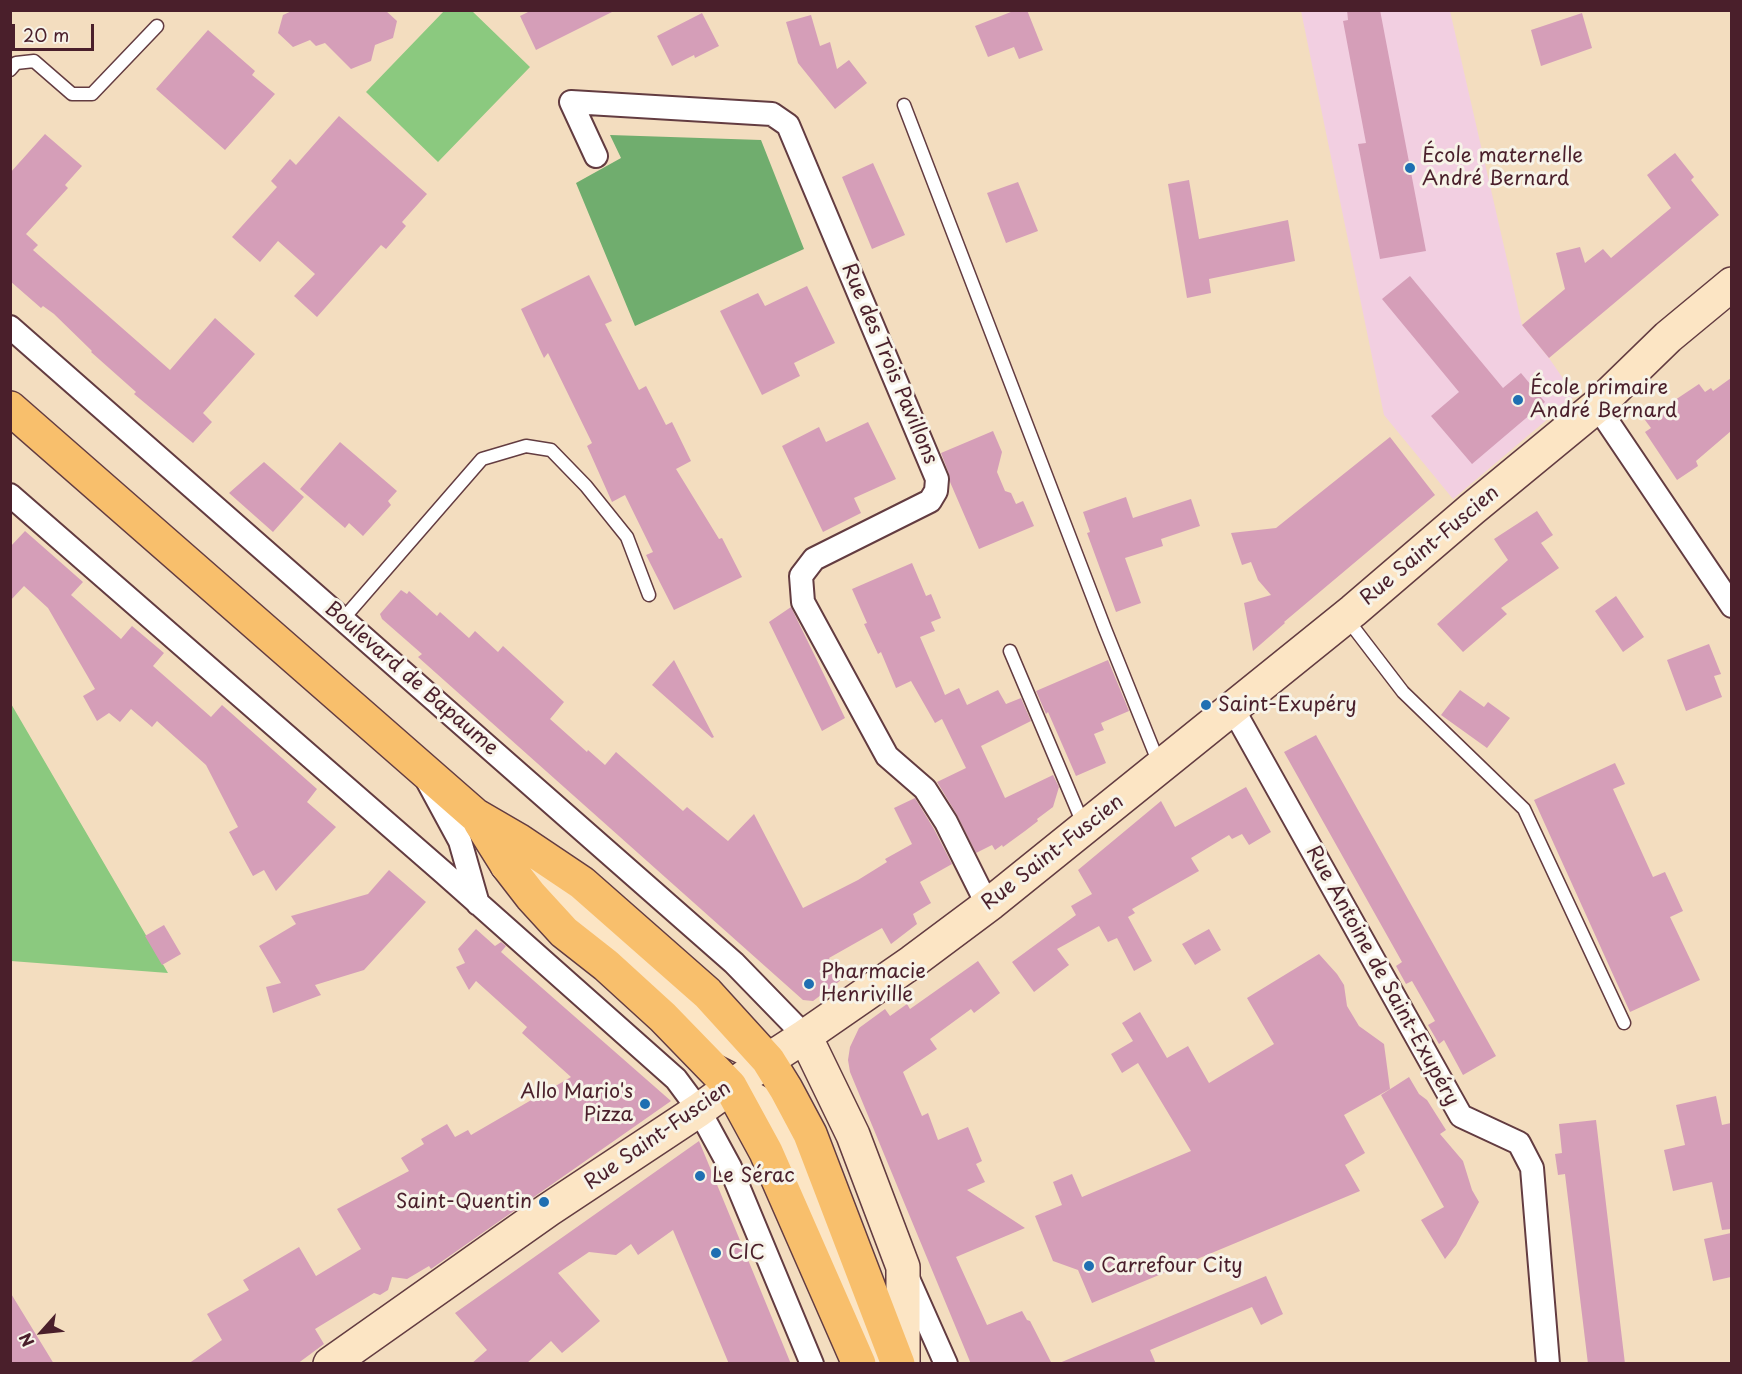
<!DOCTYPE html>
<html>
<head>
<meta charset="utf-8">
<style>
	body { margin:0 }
	#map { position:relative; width:1742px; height:1374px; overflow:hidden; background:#f3ddbf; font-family:"Playpen Sans",sans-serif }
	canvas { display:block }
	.frame { position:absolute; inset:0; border:12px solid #4a1f2b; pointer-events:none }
	.north { position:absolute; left:12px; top:1302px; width:60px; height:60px; -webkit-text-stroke:4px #f7f3e8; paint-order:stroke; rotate:243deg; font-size:16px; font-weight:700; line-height:24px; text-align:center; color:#4a1f2b }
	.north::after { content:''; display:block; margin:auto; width:21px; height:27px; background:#4a1f2b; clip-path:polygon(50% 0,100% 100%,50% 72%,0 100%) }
	.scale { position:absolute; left:12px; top:24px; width:82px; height:27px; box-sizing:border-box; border:3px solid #4a1f2b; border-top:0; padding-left:8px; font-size:18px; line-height:21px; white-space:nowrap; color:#4a1f2b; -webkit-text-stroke:4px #f7f3e8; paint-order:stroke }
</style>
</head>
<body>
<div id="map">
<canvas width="1742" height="1374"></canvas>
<div class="frame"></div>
<div class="north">N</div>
<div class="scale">20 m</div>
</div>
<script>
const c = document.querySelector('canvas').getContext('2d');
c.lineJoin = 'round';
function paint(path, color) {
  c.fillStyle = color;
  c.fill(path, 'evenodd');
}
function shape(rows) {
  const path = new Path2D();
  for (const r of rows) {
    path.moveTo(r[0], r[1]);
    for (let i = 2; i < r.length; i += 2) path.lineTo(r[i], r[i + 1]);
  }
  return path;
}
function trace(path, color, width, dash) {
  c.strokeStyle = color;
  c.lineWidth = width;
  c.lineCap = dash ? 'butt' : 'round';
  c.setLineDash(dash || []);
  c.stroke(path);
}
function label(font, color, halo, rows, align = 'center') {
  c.font = font + ' "Playpen Sans",sans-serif';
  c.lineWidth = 6;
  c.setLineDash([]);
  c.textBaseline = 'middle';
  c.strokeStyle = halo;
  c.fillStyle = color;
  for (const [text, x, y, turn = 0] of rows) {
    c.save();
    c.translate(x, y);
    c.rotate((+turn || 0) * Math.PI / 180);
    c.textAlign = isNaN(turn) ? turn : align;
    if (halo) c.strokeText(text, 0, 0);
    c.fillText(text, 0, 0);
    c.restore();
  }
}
paint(shape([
	[1301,11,1450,11,1522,325,1549,358,1575,396,1453,499,1384,415]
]), '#f2cfe1');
paint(shape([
	[444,11,472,11,530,67,438,162,366,92],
	[10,702,168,973,11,961]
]), '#8bc97f');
paint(shape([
	[610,135,761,140,804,249,635,326,576,183,621,158]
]), '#70ad6e');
paint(shape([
	[294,10,385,10,397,21,393,38,375,45,371,61,351,69,325,43,316,46,310,40,293,47,278,33,283,15],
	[532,10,616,10,536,50,520,16],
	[1016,10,1027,10,1043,50,1019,59,1014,47,988,57,975,26],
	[1347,10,1380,10,1426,251,1380,259,1358,144,1366,143,1343,21,1348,20],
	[702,13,719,46,695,58,694,55,672,66,657,36],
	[1582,13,1592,48,1541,66,1531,30],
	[811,15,820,46,830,42,837,69,849,60,867,83,835,109,798,63,786,22],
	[208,30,255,71,252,75,275,94,225,150,156,89],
	[339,116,427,194,402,222,406,226,386,249,381,245,317,317,294,296,315,274,278,241,260,262,232,237,277,187,271,181,290,159,296,165],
	[45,134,82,166,65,185,68,188,26,234,38,245,33,250,170,370,215,318,255,354,203,413,212,422,193,443,134,394,136,392,91,352,92,351,54,314,43,306,41,308,10,281,10,173],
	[1675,153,1694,177,1691,180,1719,215,1549,358,1522,325,1565,289,1556,253,1580,247,1585,263,1603,249,1611,258,1671,208,1647,175],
	[873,163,905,235,872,249,842,177],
	[1189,180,1199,239,1288,220,1295,261,1209,279,1211,293,1187,298,1168,184],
	[1018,182,1038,231,1006,243,987,193],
	[589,275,612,321,605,324,639,390,646,386,666,425,672,422,691,461,676,469,719,539,722,538,742,577,674,610,646,555,653,552,625,495,612,502,587,446,592,443,548,353,544,358,521,309],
	[1410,276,1503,388,1521,373,1545,402,1472,464,1431,416,1459,392,1382,299],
	[807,286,835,343,794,363,800,376,762,395,720,311,758,293,765,306],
	[1731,378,1731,431,1696,461,1698,466,1677,480,1645,432,1651,428,1645,420,1699,384,1705,392,1711,388,1713,391],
	[868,422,896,479,854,498,861,513,823,532,782,446,819,427,826,442],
	[993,431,1002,452,997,472,1005,491,1011,493,1016,504,1023,501,1034,526,979,549,950,482,949,474,941,453],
	[1390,437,1435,495,1284,622,1285,623,1253,651,1244,603,1271,595,1258,580,1251,562,1242,565,1231,533,1276,528],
	[340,442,397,491,388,501,391,505,363,536,349,523,345,528,300,489],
	[264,462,304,497,273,532,229,493],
	[1126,497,1133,518,1191,499,1200,526,1161,539,1163,546,1125,558,1141,603,1116,612,1087,533,1090,532,1083,512],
	[1537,511,1553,535,1541,543,1559,568,1501,608,1507,614,1463,652,1437,624,1508,560,1494,539],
	[25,531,83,582,71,595,121,639,132,626,164,653,153,666,211,717,222,705,317,789,307,802,336,827,276,891,264,870,253,876,229,832,238,827,206,765,157,721,152,727,131,709,120,722,109,713,97,721,83,696,95,689,48,608,24,586,10,601,10,547],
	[912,563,926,596,931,594,941,618,931,622,935,631,920,637,945,695,959,688,967,705,998,690,1006,704,1021,698,1031,721,981,746,1005,798,1053,775,1059,787,1053,807,1037,819,1038,821,1025,831,1003,847,1002,845,995,850,992,845,976,853,957,815,937,782,966,768,942,719,935,723,911,681,896,688,881,652,878,654,864,624,867,623,852,589],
	[401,590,407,594,409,591,437,616,440,612,469,638,475,631,498,652,503,646,564,702,550,719,587,752,588,750,605,765,616,752,683,811,687,807,728,841,754,814,803,908,858,880,887,862,885,859,912,844,894,808,915,798,934,829,952,864,920,882,931,903,913,914,917,924,891,944,882,928,829,958,841,980,813,1001,803,1000,418,657,422,654,382,619,380,614],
	[1616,596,1644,637,1623,652,1595,611],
	[791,607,845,718,822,731,769,622],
	[1709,644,1721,674,1714,676,1722,697,1686,711,1667,660],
	[674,660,714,737,712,738,652,685],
	[1108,660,1129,711,1101,723,1104,730,1094,734,1106,763,1076,776,1048,712,1046,714,1036,691],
	[1460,690,1484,707,1488,702,1510,718,1487,748,1441,715],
	[1316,735,1496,1056,1463,1075,1444,1040,1439,1044,1428,1025,1435,1021,1412,981,1406,984,1396,966,1402,962,1284,752],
	[1615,763,1625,784,1613,789,1653,877,1665,872,1683,911,1670,917,1700,980,1630,1012,1534,800],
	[1246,787,1271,832,1249,845,1242,834,1232,839,1229,835,1191,858,1199,871,1132,909,1135,913,1128,917,1152,961,1134,971,1117,938,1108,942,1099,926,1057,949,1069,965,1034,992,1012,962,1076,915,1071,906,1092,894,1078,870,1161,801,1175,827],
	[389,870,426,902,364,970,315,985,321,995,273,1013,266,987,281,983,259,946,296,924,291,916,368,894],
	[164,925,181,954,162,965,145,936],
	[476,929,495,946,501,942,506,946,501,952,671,1101,431,1269,429,1266,407,1279,392,1277,388,1290,380,1295,374,1293,315,1329,324,1344,297,1364,188,1364,222,1340,207,1314,249,1290,243,1280,299,1247,316,1276,361,1249,337,1209,409,1171,401,1158,424,1144,421,1139,447,1124,455,1137,468,1130,471,1135,571,1077,522,1033,527,1027,476,981,469,990,456,967,465,963,458,949],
	[1209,929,1221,950,1195,965,1182,944],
	[1319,954,1337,974,1344,985,1347,1006,1359,1026,1384,1044,1390,1089,1344,1115,1365,1153,1345,1165,1360,1191,1092,1303,1078,1270,1053,1261,1035,1216,1062,1205,1053,1182,1072,1174,1082,1197,1191,1151,1138,1063,1122,1073,1111,1054,1133,1041,1122,1023,1140,1012,1167,1058,1188,1046,1209,1083,1274,1044,1247,998],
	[978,961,1000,993,974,1013,971,1009,930,1039,937,1049,903,1072,922,1116,928,1113,938,1140,968,1127,982,1161,976,1164,985,1182,967,1190,1025,1228,956,1257,987,1325,1022,1311,1027,1320,1030,1321,1052,1364,971,1364,850,1072,848,1060,850,1047,859,1028,885,1009,890,1016,907,1004,910,1009],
	[1409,1077,1419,1094,1427,1100,1446,1130,1440,1134,1463,1161,1472,1190,1479,1202,1456,1245,1445,1259,1421,1220,1444,1207,1381,1095],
	[1716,1096,1722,1125,1731,1123,1731,1229,1722,1230,1712,1182,1673,1191,1664,1150,1685,1145,1676,1105],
	[1596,1120,1625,1364,1588,1364,1565,1174,1558,1175,1555,1154,1562,1153,1559,1124],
	[699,1141,791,1364,729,1364,673,1230,638,1255,631,1244,616,1255,589,1252,558,1273,600,1321,562,1353,551,1341,526,1364,471,1364,487,1350,455,1313],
	[1731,1233,1731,1277,1713,1281,1704,1239],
	[1266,1276,1283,1314,1261,1325,1252,1307,1150,1350,1156,1364,1057,1364],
	[10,1292,54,1364,10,1364]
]), '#d59eb8');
const service = shape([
	[10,70,16,63,34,61,72,94,92,94,157,26],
	[904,105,1105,629,1160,766],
	[343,619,482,459,526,446,551,450,586,486,627,537,649,595],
	[1347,619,1403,692,1524,809,1624,1023],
	[1010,651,1084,826]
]);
const minor = shape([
	[596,156,571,102,772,114,788,125,937,479,936,491,930,501,814,559,801,576,803,602,887,756,925,789,946,822,981,892,991,903],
	[10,327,734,963,805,1036],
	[1597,406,1732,606],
	[10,495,444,873,676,1079,699,1110,730,1167,812,1364],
	[1233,709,1461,1116,1519,1143,1532,1168,1548,1364],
	[428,782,460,841,478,904],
	[906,1274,946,1364]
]);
const secondary = shape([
	[507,865,544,886,564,901,681,997,725,1038,766,1059],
	[805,1036,853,1135,903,1267,903,1364],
	[730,1086,767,1107,793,1157,877,1351,885,1359],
	[330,1364,548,1210,699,1110,768,1060,805,1036,912,962,991,903,1353,611,1472,509,1597,406,1668,337,1732,284]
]);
const primary = shape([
	[10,408,475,815,518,840,582,883,707,993,768,1060,786,1089,810,1134,898,1364],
	[480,822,507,865,531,896,564,932,606,965,663,1017,730,1086,766,1152,859,1364]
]);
trace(service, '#633c41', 15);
trace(minor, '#633c41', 26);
trace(secondary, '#633c41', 36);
trace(primary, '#633c41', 36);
trace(service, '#fff', 12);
trace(minor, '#fff', 22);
trace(secondary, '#fce5c4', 33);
trace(primary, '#f8bf6c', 33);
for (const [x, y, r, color] of [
	[1410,168,6,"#1f6fb2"],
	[1518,400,6,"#1f6fb2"],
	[1206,705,6,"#1f6fb2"],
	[809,984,6,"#1f6fb2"],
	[645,1104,6,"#1f6fb2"],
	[700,1176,6,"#1f6fb2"],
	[544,1202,6,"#1f6fb2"],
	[716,1253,6,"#1f6fb2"],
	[1089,1266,6,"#1f6fb2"]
]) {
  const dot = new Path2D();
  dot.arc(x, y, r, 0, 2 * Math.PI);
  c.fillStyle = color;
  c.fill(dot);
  trace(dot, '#f7f3e8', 2);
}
label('20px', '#4a1f2b', '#f7f3e8', [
	["École maternelle",1422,156],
	["André Bernard",1422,179],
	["École primaire",1530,388],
	["André Bernard",1530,411],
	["Saint-Exupéry",1218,705],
	["Pharmacie",821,972],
	["Henriville",821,995],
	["Allo Mario's",633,1092,"right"],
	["Pizza",633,1115,"right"],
	["Le Sérac",712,1176],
	["Saint-Quentin",532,1202,"right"],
	["CIC",728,1253],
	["Carrefour City",1101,1266]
], 'left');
label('20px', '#4a1f2b', '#f7f3e8', [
	["Rue des Trois Pavillons",889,364,67],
	["Rue Saint-Fuscien",1430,546,-40],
	["Boulevard de Bapaume",411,679,41],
	["Rue Saint-Fuscien",1053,853,-38],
	["Rue Antoine de Saint-Exupéry",1382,976,61],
	["Rue Saint-Fuscien",658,1136,-35]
]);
</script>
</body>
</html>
